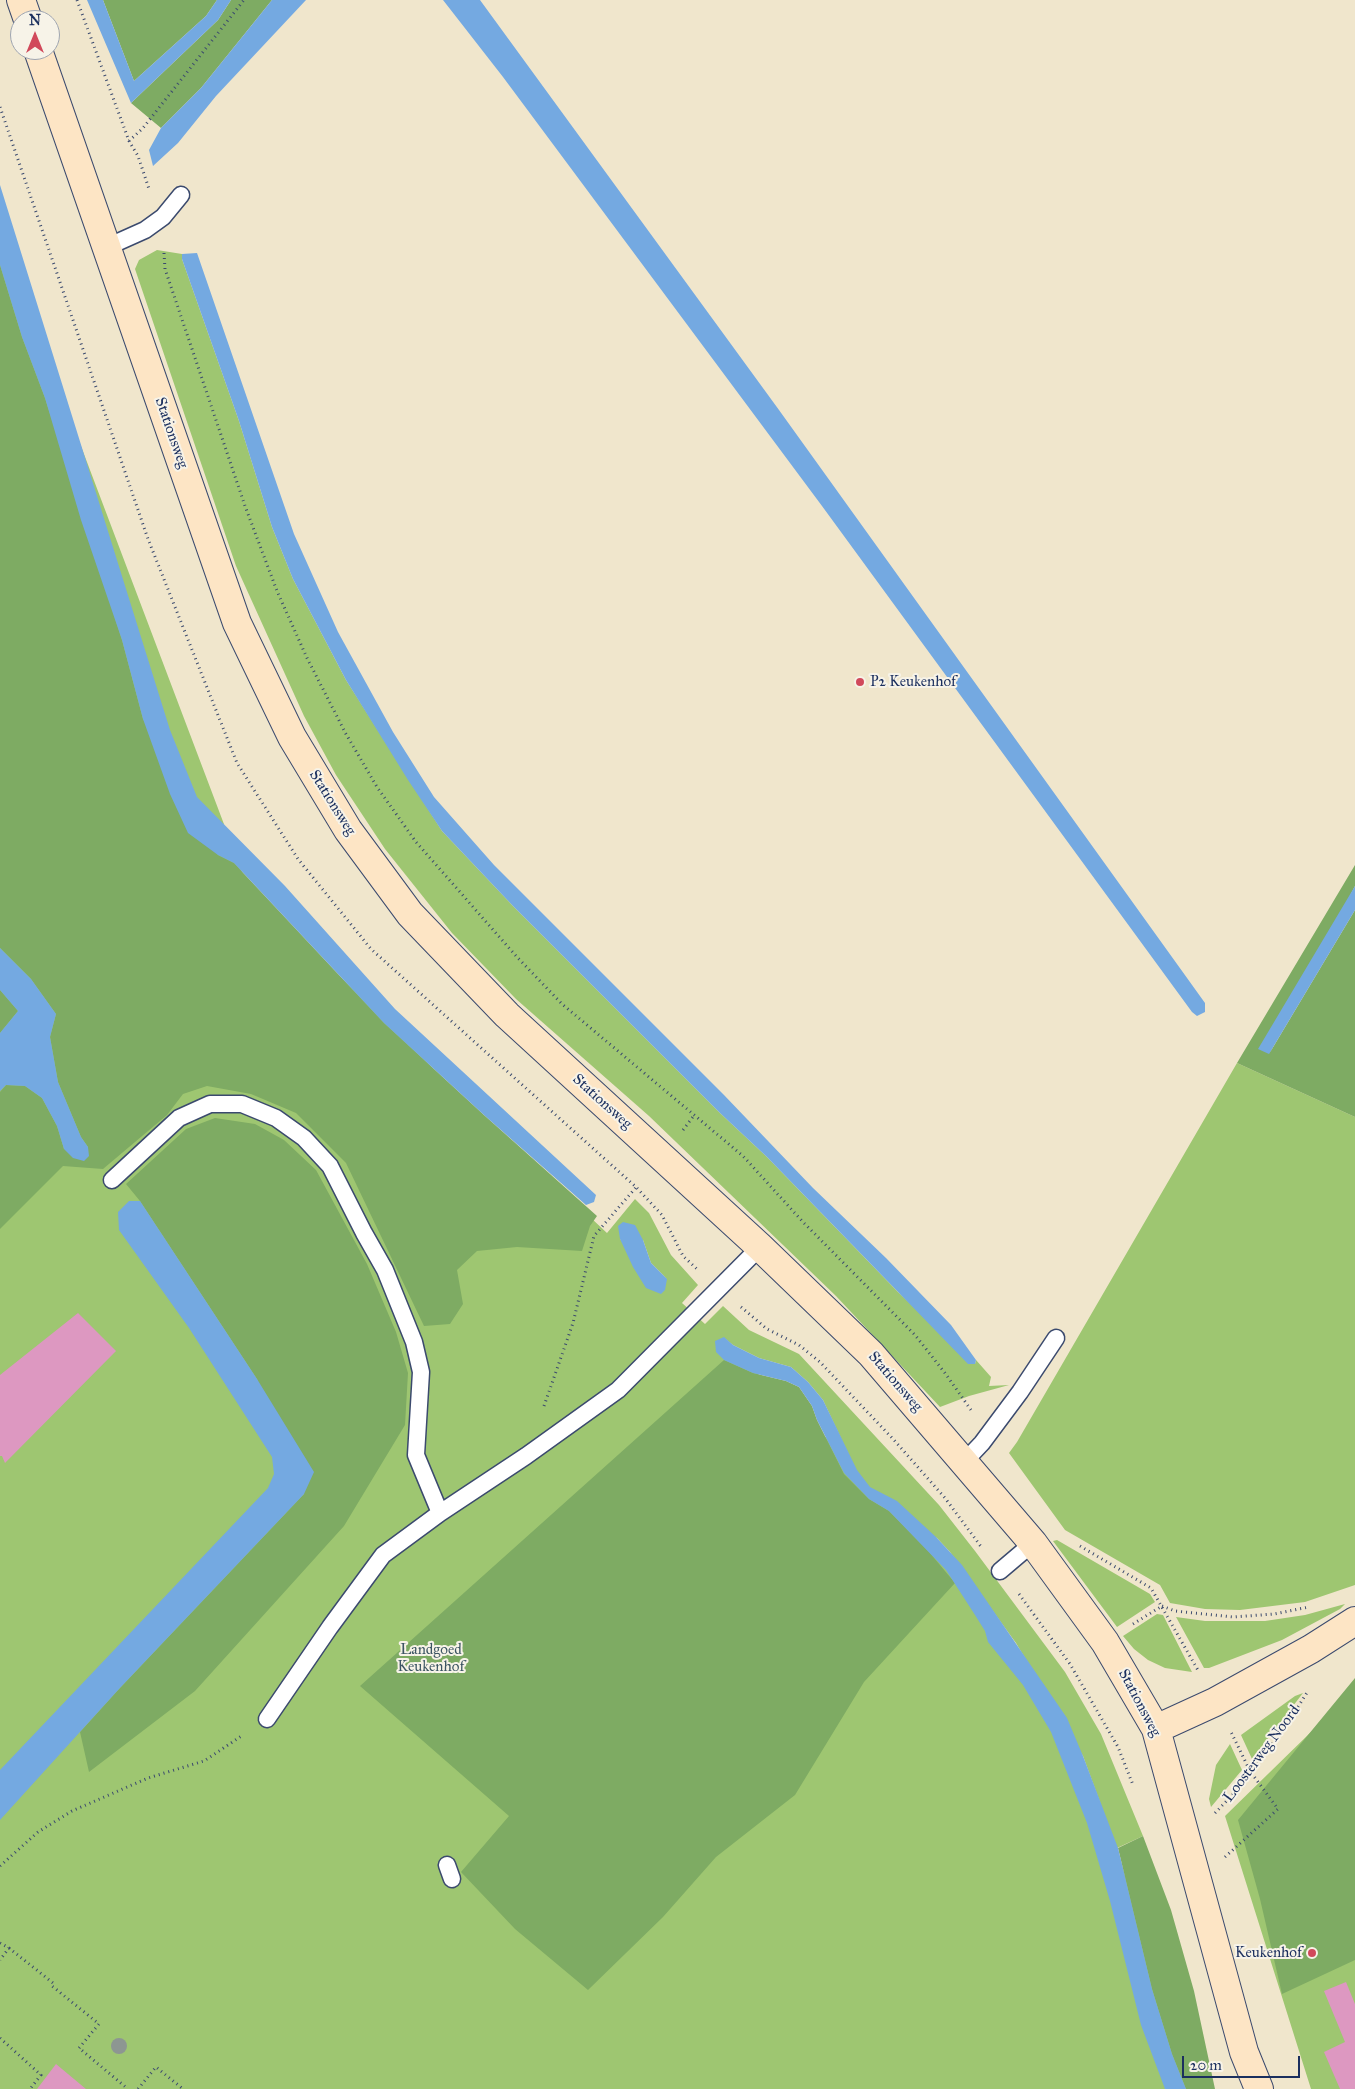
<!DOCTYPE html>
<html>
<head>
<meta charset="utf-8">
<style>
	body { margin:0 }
	#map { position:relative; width:1355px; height:2089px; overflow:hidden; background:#f0e6cc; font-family:"IM FELL Great Primer",serif }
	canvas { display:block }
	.north { position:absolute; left:10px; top:10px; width:50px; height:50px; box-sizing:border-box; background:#f7f3e8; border:1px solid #9fa5b1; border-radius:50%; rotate:0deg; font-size:14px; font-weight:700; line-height:20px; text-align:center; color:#1b2f5e }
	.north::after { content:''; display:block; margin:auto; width:18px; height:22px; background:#d1495b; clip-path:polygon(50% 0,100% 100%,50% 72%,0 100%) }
	.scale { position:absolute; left:1182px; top:2056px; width:118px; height:22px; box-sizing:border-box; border:2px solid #1b2f5e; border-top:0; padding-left:6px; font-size:15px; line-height:18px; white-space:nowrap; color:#1b2f5e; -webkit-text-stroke:4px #f7f3e8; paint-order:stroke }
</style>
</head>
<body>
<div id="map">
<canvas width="1355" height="2089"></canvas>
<div class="north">N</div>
<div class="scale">20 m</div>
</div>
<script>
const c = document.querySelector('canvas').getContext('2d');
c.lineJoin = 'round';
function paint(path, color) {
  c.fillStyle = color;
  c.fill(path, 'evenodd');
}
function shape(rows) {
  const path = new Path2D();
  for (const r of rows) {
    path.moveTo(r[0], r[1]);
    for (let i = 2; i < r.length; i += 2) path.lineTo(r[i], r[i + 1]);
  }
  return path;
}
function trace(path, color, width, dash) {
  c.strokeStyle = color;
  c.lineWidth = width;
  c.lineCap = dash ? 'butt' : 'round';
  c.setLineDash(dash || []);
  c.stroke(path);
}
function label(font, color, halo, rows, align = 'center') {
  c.font = font + ' "IM FELL Great Primer",serif';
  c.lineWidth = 4;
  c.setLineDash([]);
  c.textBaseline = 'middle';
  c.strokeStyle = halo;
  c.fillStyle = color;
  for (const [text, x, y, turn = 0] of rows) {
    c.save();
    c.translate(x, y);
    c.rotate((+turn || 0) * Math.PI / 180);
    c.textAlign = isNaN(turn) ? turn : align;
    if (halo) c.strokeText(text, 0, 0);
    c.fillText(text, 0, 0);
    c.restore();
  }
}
paint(shape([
	[0,249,62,396,247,885,464,1099,607,1233,635,1199,649,1213,671,1255,698,1285,682,1303,705,1324,723,1306,749,1330,799,1354,939,1505,975,1551,1065,1672,1101,1734,1143,1836,1117,1848,1188,2089,0,2089],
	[620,1239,643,1240,651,1263,667,1279],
	[724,1338,733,1345,759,1358,791,1367,808,1382,823,1400,852,1462,721,1339],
	[936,1537,950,1552,1016,1643,1083,1756,1101,1805],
	[157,250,182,254,182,259,239,421,272,527,293,579,346,680,442,831,513,906,720,1113,767,1157,898,1292,975,1364,976,1360,991,1377,989,1386,1009,1385,969,1396,940,1407,836,1296,649,1116,516,999,452,933,385,849,336,775,304,716,236,566,135,269,139,260],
	[1237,1063,1355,1117,1355,1585,1305,1602,1240,1610,1205,1609,1170,1603,1160,1585,1065,1530,1009,1453,1017,1442],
	[1057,1540,1150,1594,1155,1602,1117,1627,1053,1541],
	[1345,1604,1340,1609,1282,1640,1209,1668,1204,1668,1176,1617,1205,1621,1265,1621,1305,1615],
	[1157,1614,1163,1615,1192,1672,1165,1668,1148,1660,1134,1649,1123,1636],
	[1355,1689,1355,2089,1311,2089,1225,1816],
	[1303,1693,1252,1759,1241,1735,1295,1696],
	[1230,1744,1242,1770,1211,1807,1209,1799,1216,1765]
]), '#9ec671');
paint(shape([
	[103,0,217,0,206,16,134,81],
	[231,0,272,0,201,88,161,128,131,103,218,20],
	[0,265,22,337,45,398,122,640,143,719,218,855,234,863,384,1023,484,1115,597,1216,590,1226,582,1251,517,1247,477,1251,457,1270,463,1304,450,1324,424,1326,346,1163,296,1113,251,1094,207,1086,183,1094,167,1115,103,1169,63,1166,0,1229,0,1092,6,1085,25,1086,42,1098,57,1126,64,1149,88,1147,81,1137,58,1082,50,1037,56,1014,31,979,0,948],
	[1355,865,1355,886,1269,1054,1355,910,1355,1117,1237,1063],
	[0,990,18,1011,0,1033],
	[215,1118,255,1124,284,1140,316,1170,367,1264,396,1332,408,1373,405,1425,344,1526,195,1691,89,1772,80,1732,119,1689,304,1494,257,1379,140,1201,126,1184,186,1129],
	[724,1360,753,1373,786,1381,799,1387,812,1406,817,1420,844,1474,869,1499,889,1511,930,1553,955,1583,864,1682,795,1795,716,1857,663,1917,588,1990,515,1929,461,1872,509,1816,360,1686],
	[1355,1678,1355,1960,1282,1994,1260,1899,1238,1820],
	[1143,1836,1171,1910,1194,1991,1215,2089,1186,2089,1172,2054,1152,1989,1118,1848]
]), '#7eab63');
paint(shape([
	[87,0,103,0,134,81,206,16,217,0,231,0,218,20,131,103],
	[272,0,306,0,216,96,178,143,153,166,149,150,161,128,201,88],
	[443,0,480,0,779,410,1205,1003,1205,1012,1197,1016,1192,1012,822,506,503,77],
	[0,185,170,730,197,797,285,886,395,1009,596,1195,594,1202,586,1205,484,1115,384,1023,234,863,218,855,188,833,170,794,143,719,122,640,81,520,45,398,22,337,0,265],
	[197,253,294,534,338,632,393,732,434,797,494,865,724,1095,813,1188,886,1258,951,1325,976,1360,975,1364,968,1364,767,1157,720,1113,513,906,442,831,408,780,346,680,293,579,272,527,239,421,182,259,182,254],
	[1355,886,1355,910,1269,1054,1258,1049],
	[0,948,31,979,56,1014,50,1037,58,1082,81,1137,88,1147,89,1156,84,1161,73,1158,64,1149,57,1126,42,1098,25,1086,6,1085,0,1091,0,1033,18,1011,0,990],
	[129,1201,140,1201,257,1379,314,1472,304,1494,119,1689,0,1820,0,1770,268,1488,274,1474,272,1457,189,1328,119,1230,118,1212],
	[623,1222,635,1225,643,1240,651,1263,667,1279,665,1290,661,1294,646,1288,633,1267,620,1239,618,1226],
	[724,1337,733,1345,759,1358,791,1367,808,1382,823,1400,857,1470,870,1487,897,1501,936,1537,962,1565,1067,1718,1083,1756,1118,1848,1152,1989,1172,2054,1186,2089,1165,2089,1141,2025,1110,1901,1087,1823,1051,1732,1023,1685,988,1642,985,1631,975,1615,946,1570,889,1511,869,1499,844,1473,817,1420,812,1406,799,1387,786,1381,753,1373,724,1360,716,1352,715,1341]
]), '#74a9e1');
paint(shape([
	[78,1313,116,1351,5,1463,2,1456,0,1456,0,1375],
	[1346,1982,1355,2004,1355,2089,1340,2089,1324,2052,1345,2042,1324,1991],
	[56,2064,86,2089,37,2089]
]), '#dd98c1');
const lane = shape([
	[107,247,145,230,163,217,181,195],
	[112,1180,179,1118,210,1104,242,1104,276,1118,304,1138,330,1166,364,1233,385,1270,414,1342,421,1372,416,1455,440,1513],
	[964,1462,982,1443,1020,1392,1056,1338],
	[1000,1571,1033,1543],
	[267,1719,330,1627,383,1555,440,1513,526,1456,618,1390,760,1247],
	[447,1865,452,1879]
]);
const secondary = shape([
	[21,0,28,20],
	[38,50,237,623,292,737,348,830,410,914,507,1015,760,1247,871,1354,1033,1543,1105,1642,1156,1729,1244,2052,1259,2089],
	[1156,1729,1215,1702,1311,1649,1355,1621]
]);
trace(lane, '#3b4a6e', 19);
trace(secondary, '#3b4a6e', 30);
trace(shape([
	[77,0,129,141,138,156,149,189],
	[0,107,148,539,237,763,298,859,371,949,636,1187,662,1215,683,1256,697,1269],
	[129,141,143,128,244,0],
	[164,253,165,269,245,506,277,591,307,658,346,734,377,787,416,842,517,957,562,1004,743,1156,803,1222,915,1335,945,1373,971,1410],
	[683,1130,695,1114],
	[741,1307,767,1329,799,1345,820,1362,894,1440,945,1498,982,1548],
	[544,1406,573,1323,594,1236,638,1185],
	[1080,1546,1151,1588,1199,1672],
	[1019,1594,1070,1664,1118,1747,1133,1785],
	[1162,1606,1175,1611,1233,1617,1274,1614,1309,1607],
	[1133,1624,1162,1606],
	[1215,1813,1240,1787,1288,1723,1308,1691],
	[1225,1857,1278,1809,1250,1771,1231,1732],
	[0,1866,38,1832,72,1811,148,1778,204,1761,243,1735],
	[0,1943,9,1948,0,1960],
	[9,1948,53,1983,52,1986,99,2024,79,2048,128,2089],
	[0,2038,41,2075,30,2089],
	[138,2089,156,2067,183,2089]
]), '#3b4a6e', 3, [1, 4]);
trace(lane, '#fff', 16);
trace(secondary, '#fde5c5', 28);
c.fillStyle = '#8d9692';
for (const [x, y] of [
	[119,2046]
]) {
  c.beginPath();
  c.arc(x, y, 8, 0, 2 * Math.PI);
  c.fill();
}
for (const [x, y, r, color] of [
	[860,682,5,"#d1495b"],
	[1312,1953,5,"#d1495b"]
]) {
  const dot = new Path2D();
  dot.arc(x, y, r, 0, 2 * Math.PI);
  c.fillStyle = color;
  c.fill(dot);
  trace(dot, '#f7f3e8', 2);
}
label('15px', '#1b2f5e', '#f7f3e8', [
	["Stationsweg",171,433,71],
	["Stationsweg",332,803,58],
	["Stationsweg",602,1102,42],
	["Stationsweg",895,1382,49],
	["Stationsweg",1139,1703,62],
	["Loosterweg Noord",1262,1754,-53]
]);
label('15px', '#1b2f5e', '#f7f3e8', [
	["P2 Keukenhof",870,682],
	["Keukenhof",1302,1953,"right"]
], 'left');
label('15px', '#3c5563', '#f7f3e8', [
	["Landgoed",431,1650],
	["Keukenhof",431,1667]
]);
</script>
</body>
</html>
